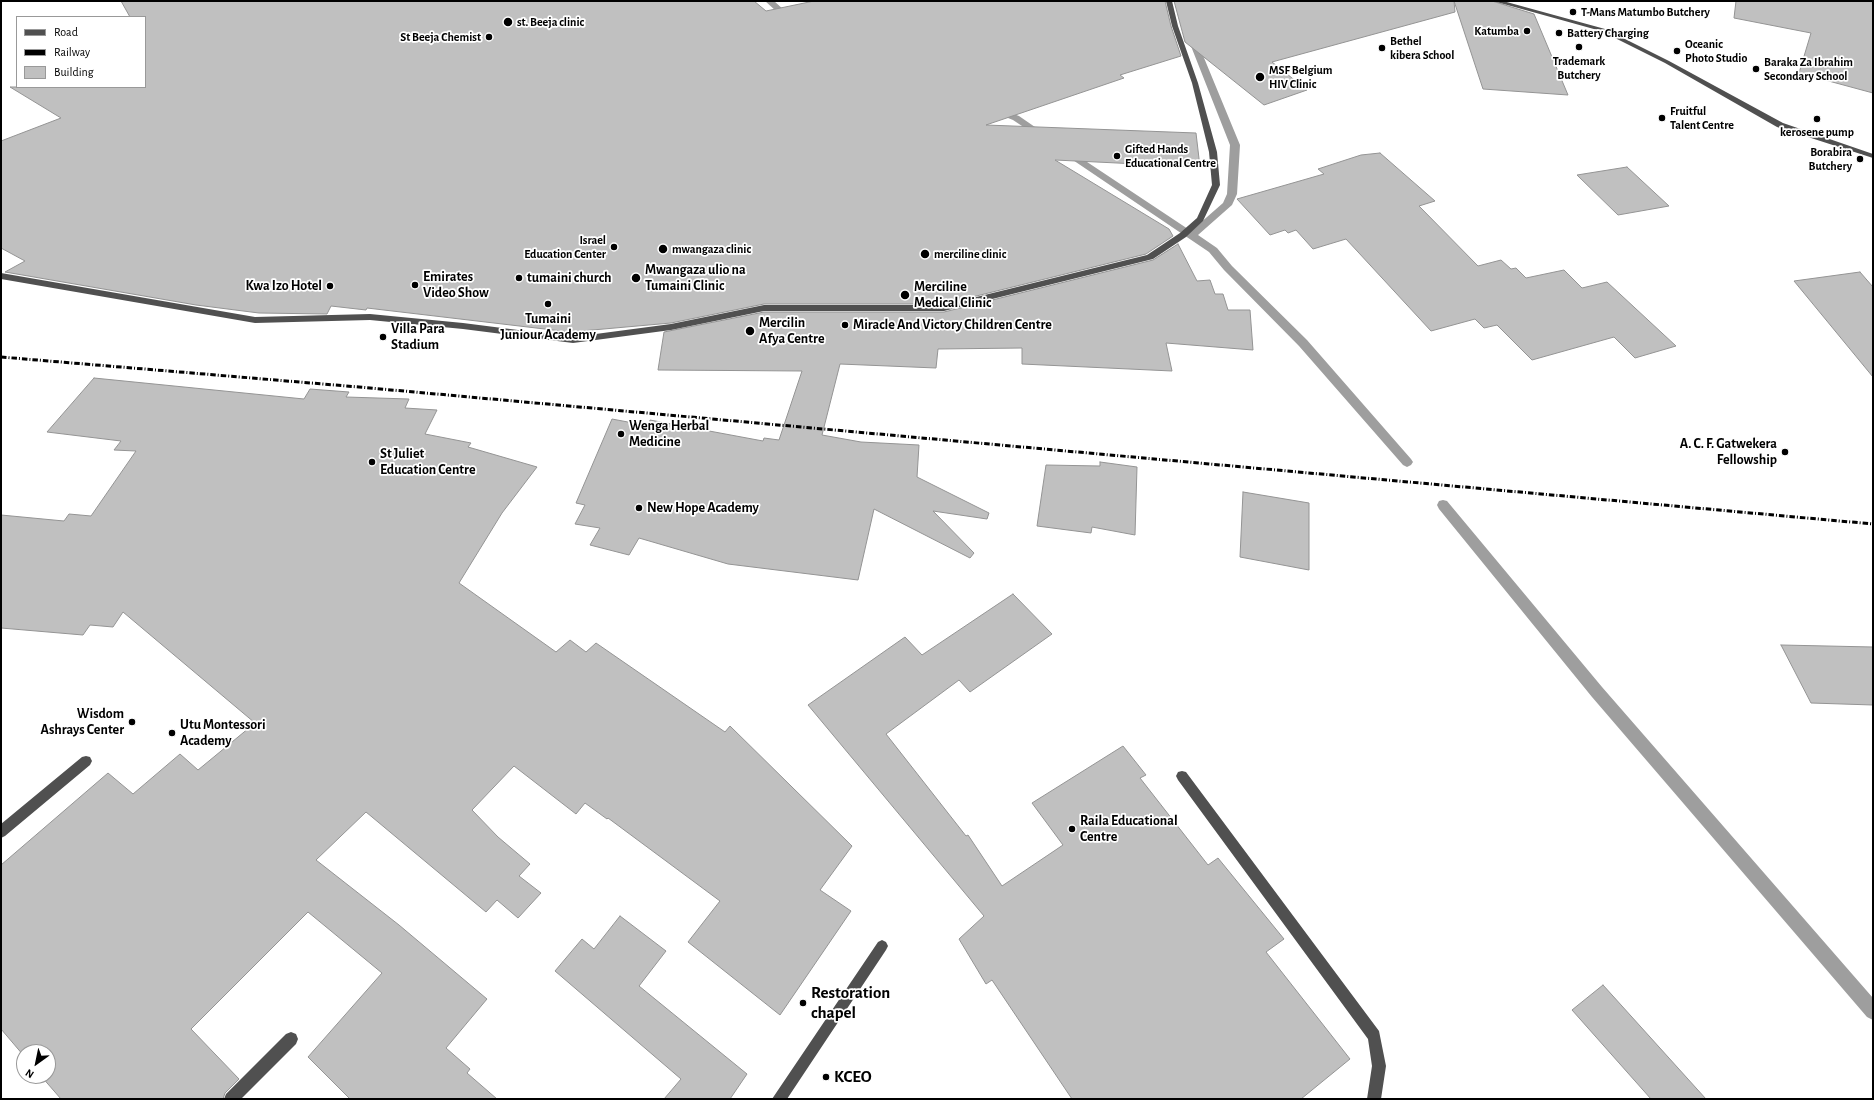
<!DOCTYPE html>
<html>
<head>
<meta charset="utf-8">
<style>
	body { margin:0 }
	#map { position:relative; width:1874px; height:1100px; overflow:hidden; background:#fff; font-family:"Alegreya Sans",sans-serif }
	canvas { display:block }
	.frame { position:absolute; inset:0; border:2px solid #000; pointer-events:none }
	.legend { position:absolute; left:16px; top:16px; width:130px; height:72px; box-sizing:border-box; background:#fff; border:1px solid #999; margin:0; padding:5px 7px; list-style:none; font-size:12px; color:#000 }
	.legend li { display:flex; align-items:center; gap:8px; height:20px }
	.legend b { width:20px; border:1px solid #999 }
	.north { position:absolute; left:16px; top:1044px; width:40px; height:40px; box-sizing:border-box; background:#fff; border:1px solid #999; border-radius:50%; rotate:213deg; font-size:11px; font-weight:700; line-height:16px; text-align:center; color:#000 }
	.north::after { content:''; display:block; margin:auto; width:14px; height:18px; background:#000; clip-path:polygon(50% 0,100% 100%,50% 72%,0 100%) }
</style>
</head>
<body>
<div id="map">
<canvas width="1874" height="1100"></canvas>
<div class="frame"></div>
<ul class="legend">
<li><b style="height:5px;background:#505050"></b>Road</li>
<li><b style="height:5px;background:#000"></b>Railway</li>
<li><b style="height:11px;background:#c0c0c0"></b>Building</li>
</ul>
<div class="north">N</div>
</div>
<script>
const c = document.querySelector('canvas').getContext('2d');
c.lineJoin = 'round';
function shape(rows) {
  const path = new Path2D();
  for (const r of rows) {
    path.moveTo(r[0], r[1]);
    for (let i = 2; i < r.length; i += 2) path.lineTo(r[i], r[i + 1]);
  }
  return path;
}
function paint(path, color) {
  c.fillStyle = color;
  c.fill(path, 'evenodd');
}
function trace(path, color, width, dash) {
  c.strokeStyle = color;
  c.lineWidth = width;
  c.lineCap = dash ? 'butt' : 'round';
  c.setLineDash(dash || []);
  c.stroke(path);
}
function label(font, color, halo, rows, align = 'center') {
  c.font = font + ' "Alegreya Sans",sans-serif';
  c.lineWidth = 3.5;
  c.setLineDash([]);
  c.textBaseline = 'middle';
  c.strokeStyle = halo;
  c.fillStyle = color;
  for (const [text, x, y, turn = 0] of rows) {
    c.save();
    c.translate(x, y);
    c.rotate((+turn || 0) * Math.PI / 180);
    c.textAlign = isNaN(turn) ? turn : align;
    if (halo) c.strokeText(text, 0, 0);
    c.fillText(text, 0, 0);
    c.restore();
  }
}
paint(shape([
	[765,1,774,1,794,19,793,21,787,21,765,1],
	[1191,33,1195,36,1240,145,1237,194,1232,205,1198,235,1217,248,1232,266,1307,340,1411,459,1413,462,1411,465,1407,467,1403,465,1299,346,1224,270,1209,252,1061,152,1066,149,1069,150,1191,231,1223,203,1227,194,1230,145,1187,36,1191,33],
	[996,107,1019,116,1048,136,1046,138,1040,138,1013,120,993,112,991,110,993,108,996,107],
	[1443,500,1447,501,1602,687,1873,998,1873,1020,1867,1017,1592,697,1439,509,1437,505,1439,501,1443,500]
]), '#9e9e9e');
const building = shape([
	[121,1,754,1,766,11,814,1,1165,1,1171,26,1181,56,1120,75,1124,78,986,125,1196,133,1200,167,1055,160,1169,229,1173,236,1146,254,944,304,764,304,671,323,570,332,367,308,366,310,331,306,327,314,259,313,196,305,5,272,25,261,1,248,1,141,61,118,10,87,145,87,145,17,130,17,121,1],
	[1174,1,1454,1,1455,12,1272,62,1307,90,1264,105,1185,42,1174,1],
	[1454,1,1492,1,1534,14,1568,95,1483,89,1454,1],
	[1736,1,1873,1,1873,93,1799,73,1811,33,1734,18,1736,1],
	[1380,153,1435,201,1419,206,1478,266,1501,260,1511,269,1516,268,1526,278,1564,270,1582,288,1607,282,1676,346,1635,358,1614,337,1532,360,1497,325,1484,328,1475,319,1431,331,1346,239,1313,249,1296,230,1288,233,1285,230,1270,235,1237,199,1324,174,1318,169,1361,155,1380,153],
	[1627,167,1669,206,1618,215,1577,175,1627,167],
	[1178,244,1197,281,1210,280,1215,294,1223,294,1228,310,1250,310,1253,350,1166,343,1172,371,1022,364,1022,348,938,349,936,368,840,364,822,435,861,442,919,445,917,477,989,513,987,519,933,511,974,553,970,558,874,509,858,580,728,564,639,538,629,555,590,545,600,528,575,524,585,505,576,503,612,419,649,426,650,420,763,441,764,438,779,440,802,371,658,370,664,332,764,312,944,312,1153,260,1178,244],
	[1860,272,1873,287,1873,377,1794,281,1860,272],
	[94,378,304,399,310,389,349,392,346,397,409,399,405,408,437,410,425,434,471,443,468,447,537,467,502,513,459,583,556,652,570,640,586,652,596,643,725,732,730,726,852,846,820,890,851,911,780,1015,688,942,720,901,608,818,607,819,585,803,576,814,514,766,472,810,498,837,530,864,519,876,541,893,518,918,497,900,486,912,366,812,316,860,399,925,487,999,446,1048,470,1069,467,1073,497,1099,350,1099,308,1057,382,973,308,912,191,1029,239,1079,225,1093,223,1099,61,1099,41,1076,48,1076,48,1052,24,1052,24,1056,1,1029,1,865,108,773,133,794,180,754,198,770,255,723,123,612,113,627,90,625,83,635,1,628,1,515,64,521,69,514,91,516,136,451,114,450,121,441,47,432,94,378],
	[1100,462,1137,467,1135,535,1092,527,1091,533,1037,526,1046,465,1100,466,1100,462],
	[1243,492,1309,503,1309,570,1240,557,1243,492],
	[1013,594,1052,634,970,692,959,680,886,734,966,836,968,835,1002,886,1063,845,1032,803,1123,746,1146,775,1140,778,1208,865,1218,858,1284,939,1266,952,1350,1059,1301,1099,1072,1099,992,980,986,984,959,939,984,916,808,705,905,637,922,655,1013,594],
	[1781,645,1873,647,1873,705,1811,703,1781,645],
	[620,916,666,951,639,986,747,1074,730,1099,664,1099,681,1079,555,971,582,939,594,949,620,916],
	[1603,985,1706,1099,1651,1099,1572,1010,1603,985]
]);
paint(building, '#c0c0c0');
trace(building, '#949494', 1);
paint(shape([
	[1166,1,1172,1,1178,26,1198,83,1217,152,1220,185,1203,221,1186,237,1153,259,944,311,764,311,671,330,573,343,463,329,370,320,255,323,1,279,1,273,255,317,370,314,463,323,573,337,671,324,764,305,944,305,1147,255,1180,233,1197,218,1212,185,1209,152,1192,83,1172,26,1166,1],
	[1493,1,1503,1,1605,29,1669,61,1783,123,1873,154,1873,158,1777,127,1665,63,1601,31,1493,1],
	[86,756,90,757,92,761,90,765,5,836,1,838,1,824,82,757,86,756],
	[1182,771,1186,772,1379,1031,1386,1066,1381,1099,1367,1099,1372,1066,1368,1039,1178,780,1176,776,1178,772,1182,771],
	[882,940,886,942,888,946,886,950,787,1099,772,1099,878,942,882,940],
	[291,1032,296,1034,298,1039,296,1044,241,1099,224,1099,226,1094,286,1034,291,1032]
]), '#505050');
trace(shape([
	[1,357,359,387,1873,524]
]), '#000', 3, [5.5, 2, 1, 2]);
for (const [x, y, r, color] of [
	[1573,12,4,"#000"],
	[508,22,5,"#000"],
	[1527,31,4,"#000"],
	[1559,33,4,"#000"],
	[489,37,4,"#000"],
	[1579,47,4,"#000"],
	[1382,48,4,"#000"],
	[1677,51,4,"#000"],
	[1756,69,4,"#000"],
	[1260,77,5,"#000"],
	[1662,118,4,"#000"],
	[1817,119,4,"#000"],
	[1117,156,4,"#000"],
	[1860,159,4,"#000"],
	[614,247,4,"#000"],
	[663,249,5,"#000"],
	[925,254,5,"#000"],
	[519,278,4,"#000"],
	[636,278,5,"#000"],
	[415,285,4,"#000"],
	[330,286,4,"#000"],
	[905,295,5,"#000"],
	[548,304,4,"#000"],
	[845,325,4,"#000"],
	[750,331,5,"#000"],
	[383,337,4,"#000"],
	[621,434,4,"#000"],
	[1785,452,4,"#000"],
	[372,462,4,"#000"],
	[639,508,4,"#000"],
	[132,722,4,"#000"],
	[172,733,4,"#000"],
	[1072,829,4,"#000"],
	[803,1003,4,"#000"],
	[826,1077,4,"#000"]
]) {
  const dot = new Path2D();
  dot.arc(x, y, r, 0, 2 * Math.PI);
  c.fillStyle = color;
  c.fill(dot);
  trace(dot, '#fff', 1.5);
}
label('bold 12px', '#000', '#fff', [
	["T-Mans Matumbo Butchery",1581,12],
	["st. Beeja clinic",517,22],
	["Katumba",1519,31,"right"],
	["Battery Charging",1567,33],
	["St Beeja Chemist",481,37,"right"],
	["Bethel",1390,41],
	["kibera School",1390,55],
	["Oceanic",1685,44],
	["Photo Studio",1685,58],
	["Trademark",1579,61,"center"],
	["Butchery",1579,75,"center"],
	["Baraka Za Ibrahim",1764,62],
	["Secondary School",1764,76],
	["MSF Belgium",1269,70],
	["HIV Clinic",1269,84],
	["Fruitful",1670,111],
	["Talent Centre",1670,125],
	["kerosene pump",1817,132,"center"],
	["Gifted Hands",1125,149],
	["Educational Centre",1125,163],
	["Borabira",1852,152,"right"],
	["Butchery",1852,166,"right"],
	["Israel",606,240,"right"],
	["Education Center",606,254,"right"],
	["mwangaza clinic",672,249],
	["merciline clinic",934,254]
], 'left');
label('bold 14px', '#000', '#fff', [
	["Mwangaza ulio na",645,270],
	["Tumaini Clinic",645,286],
	["Emirates",423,277],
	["Video Show",423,293],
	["tumaini church",527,278],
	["Kwa Izo Hotel",322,286,"right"],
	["Merciline",914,287],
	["Medical Clinic",914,303],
	["Tumaini",548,319,"center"],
	["Juniour Academy",548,335,"center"],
	["Mercilin",759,323],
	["Afya Centre",759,339],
	["Miracle And Victory Children Centre",853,325],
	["Villa Para",391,329],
	["Stadium",391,345],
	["Wenga Herbal",629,426],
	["Medicine",629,442],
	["A. C. F. Gatwekera",1777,444,"right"],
	["Fellowship",1777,460,"right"],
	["St Juliet",380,454],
	["Education Centre",380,470],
	["New Hope Academy",647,508],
	["Wisdom",124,714,"right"],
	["Ashrays Center",124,730,"right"],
	["Utu Montessori",180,725],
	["Academy",180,741],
	["Raila Educational",1080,821],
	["Centre",1080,837]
], 'left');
label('bold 17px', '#000', '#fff', [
	["Restoration",811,993],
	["chapel",811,1013],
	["KCEO",834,1077]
], 'left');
</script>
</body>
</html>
